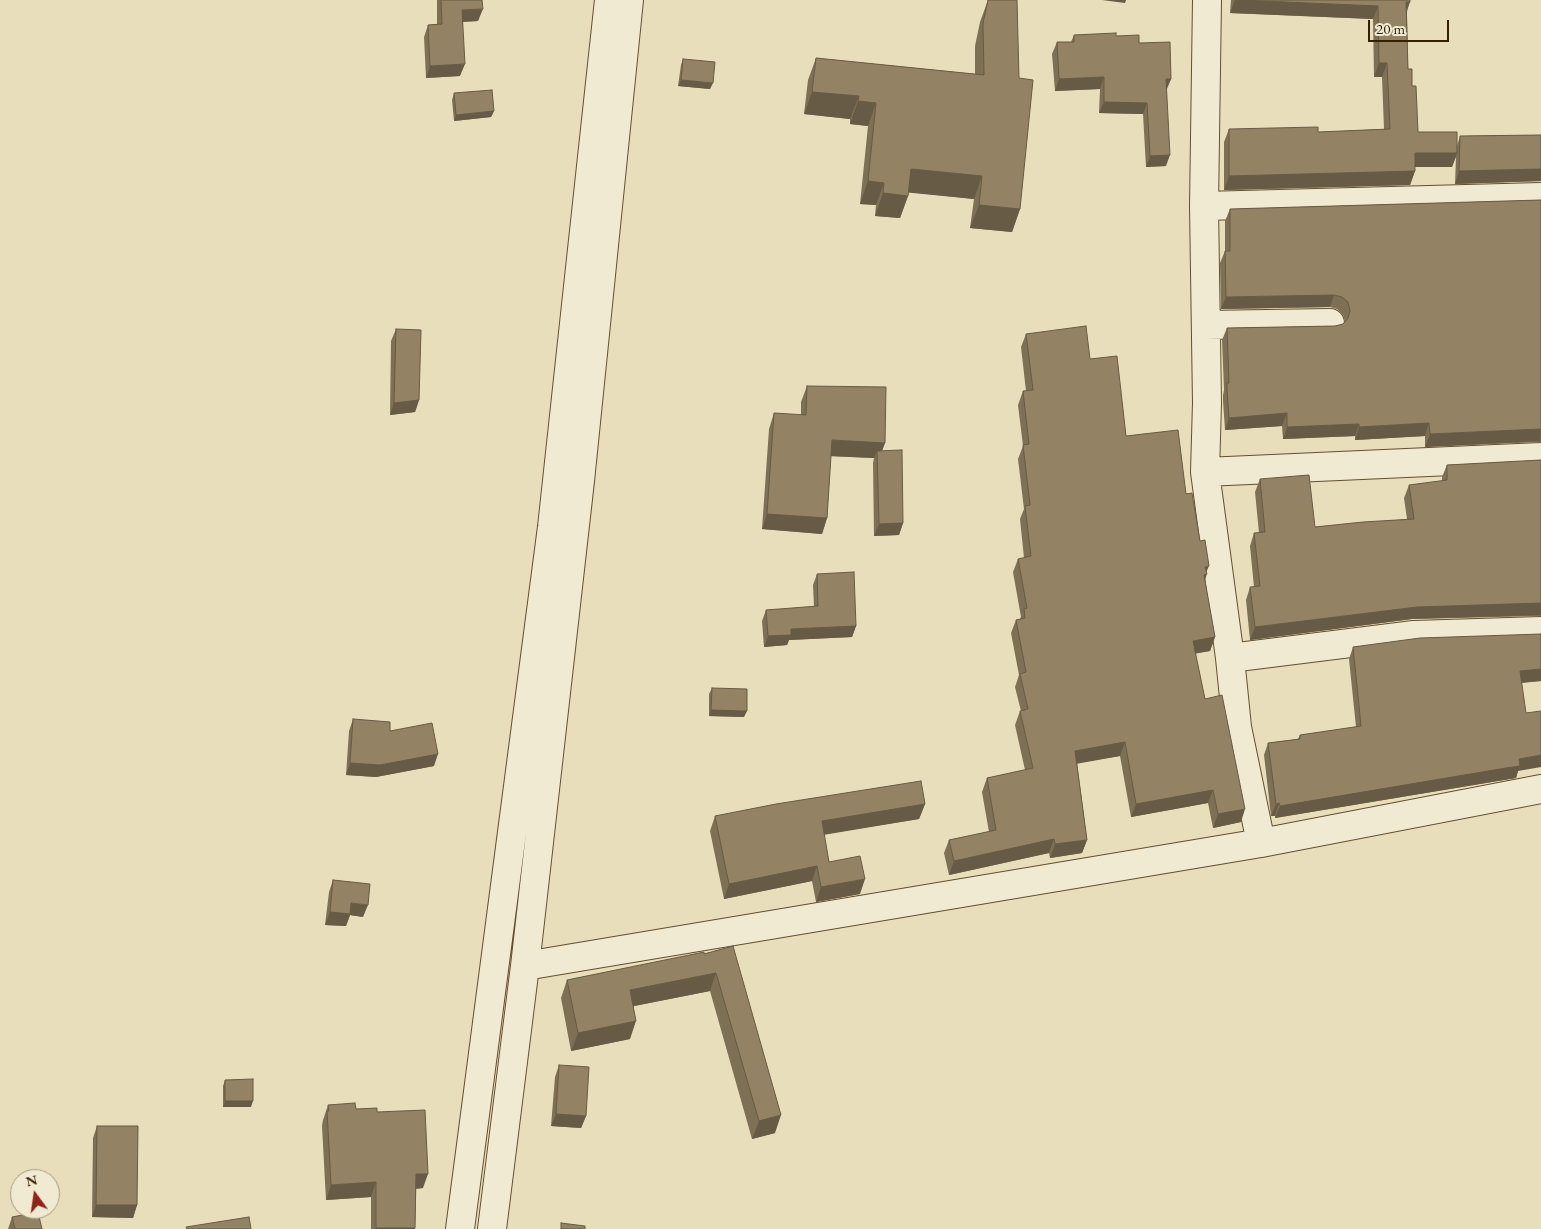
<!DOCTYPE html>
<html>
<head>
<meta charset="utf-8">
<style>
	body { margin:0 }
	#map { position:relative; width:1541px; height:1229px; overflow:hidden; background:#e9debc; font-family:"EB Garamond",serif }
	canvas { display:block }
	.north { position:absolute; left:10px; top:1169px; width:50px; height:50px; box-sizing:border-box; background:#f1ead3; border:1px solid #a6997f; border-radius:50%; rotate:346deg; font-size:14px; font-weight:700; line-height:20px; text-align:center; color:#361f02 }
	.north::after { content:''; display:block; margin:auto; width:18px; height:22px; background:#8f2418; clip-path:polygon(50% 0,100% 100%,50% 72%,0 100%) }
	.scale { position:absolute; left:1368px; top:20px; width:81px; height:22px; box-sizing:border-box; border:2px solid #361f02; border-top:0; padding-left:6px; font-size:15px; line-height:18px; white-space:nowrap; color:#361f02; -webkit-text-stroke:4px #f1ead3; paint-order:stroke }
</style>
</head>
<body>
<div id="map">
<canvas width="1541" height="1229"></canvas>
<div class="north">N</div>
<div class="scale">20 m</div>
</div>
<script>
const c = document.querySelector('canvas').getContext('2d');
c.lineJoin = 'round';
function shape(rows) {
  const path = new Path2D();
  for (const r of rows) {
    path.moveTo(r[0], r[1]);
    for (let i = 2; i < r.length; i += 2) path.lineTo(r[i], r[i + 1]);
  }
  return path;
}
function trace(path, color, width, dash) {
  c.strokeStyle = color;
  c.lineWidth = width;
  c.lineCap = dash ? 'butt' : 'round';
  c.setLineDash(dash || []);
  c.stroke(path);
}
function paint(path, color) {
  c.fillStyle = color;
  c.fill(path, 'evenodd');
}
const minor = shape([
	[1207,0,1204,206,1207,403,1205,472,1230,658,1237,727,1261,843],
	[1204,206,1541,197],
	[1206,325,1330,323],
	[1205,472,1541,457],
	[1230,658,1414,635,1541,631],
	[525,966,1261,843,1541,789],
	[460,1229,552,527,609,0],
	[492,1229,525,966,580,481,629,0]
]);
trace(minor, '#634f30', 30);
trace(minor, '#f1ead3', 28);
paint(shape([
	[437,0,482,0,478,21,463,22,460,76,426,78,424,37,428,25,437,24],
	[988,0,1020,209,1012,232,970,228,974,199,908,192,908,196,900,218,875,216,876,205,860,204,868,126,850,124,850,119,804,114,808,80,816,58,975,74,975,46,980,22],
	[1231,0,1410,0,1407,12,1408,69,1412,86,1418,132,1457,146,1460,136,1541,135,1541,181,1455,184,1456,157,1452,167,1415,167,1415,171,1410,185,1224,190,1224,142,1229,129,1318,132,1384,129,1382,77,1374,77,1373,19,1230,13],
	[1074,35,1116,36,1139,43,1171,79,1167,89,1166,166,1146,167,1143,114,1099,113,1100,89,1055,91,1052,54,1057,42,1071,42],
	[683,59,710,89,678,86,681,65],
	[454,93,494,111,491,117,454,121,452,100],
	[1541,200,1541,442,1425,447,1425,436,1355,440,1355,436,1283,439,1282,426,1225,430,1223,401,1223,395,1224,390,1222,340,1227,328,1335,326,1343,324,1345,321,1343,315,1337,309,1330,307,1221,309,1220,263,1225,251,1225,221,1230,209],
	[396,329,419,400,415,412,390,415,391,341],
	[1026,334,1090,359,1126,436,1186,494,1200,541,1206,572,1205,581,1215,637,1210,651,1195,653,1205,699,1241,822,1213,828,1208,803,1131,817,1120,756,1077,763,1087,840,1082,853,1050,858,1049,853,949,875,944,853,949,840,989,832,982,792,987,778,1025,770,1015,725,1020,711,1021,711,1015,687,1019,675,1011,633,1016,620,1020,619,1021,617,1013,572,1018,559,1024,558,1020,519,1024,509,1018,459,1023,446,1018,405,1023,391,1026,391,1021,347],
	[807,386,885,443,882,450,903,523,899,535,874,536,873,463,874,458,831,456,827,518,822,534,762,529,769,429,774,413,801,415,801,402],
	[1541,460,1541,616,1412,619,1250,640,1246,600,1250,587,1254,587,1250,546,1254,533,1259,533,1255,492,1260,479,1315,527,1407,519,1404,498,1409,485,1442,481,1442,477,1447,465],
	[817,574,856,626,852,637,789,640,787,645,764,647,762,621,766,610,814,607,813,585],
	[1541,634,1541,681,1522,683,1518,771,1516,778,1275,818,1275,816,1271,816,1264,755,1268,743,1298,739,1300,735,1356,727,1349,659,1353,647],
	[712,688,744,717,709,716,709,694],
	[353,719,390,731,434,766,376,777,346,775,349,731],
	[925,804,919,819,824,834,829,862,860,894,816,902,812,881,724,899,710,831,715,816],
	[333,880,363,917,350,915,346,926,325,925,329,892],
	[733,946,775,1133,752,1139,710,991,634,1006,630,1039,571,1051,561,998,567,980,704,954],
	[559,1065,586,1116,581,1128,551,1126,555,1077],
	[225,1080,251,1107,223,1107,223,1086],
	[328,1105,377,1112,423,1188,416,1189,415,1229,371,1229,371,1197,326,1200,322,1126,323,1120],
	[97,1126,137,1205,133,1218,92,1217,93,1138],
	[12,1217,42,1229,8,1229]
]), '#7e7055');
paint(shape([
	[1102,0,1126,0,1125,3],
	[1235,0,1378,6,1373,19,1230,13],
	[1406,2,1410,2,1405,15],
	[483,9,478,21,458,22,462,10],
	[1379,63,1387,63,1382,77,1374,77],
	[465,64,460,76,426,78,430,66],
	[1104,77,1100,89,1055,91,1059,79],
	[1166,79,1171,79,1166,90],
	[681,80,713,83,710,89,678,86],
	[812,92,859,96,850,119,804,114],
	[858,101,876,103,868,126,850,124],
	[1104,102,1147,103,1143,114,1099,113],
	[494,111,491,117,454,121,456,115],
	[1415,153,1457,153,1452,167,1410,167],
	[1170,155,1166,166,1146,167,1150,156],
	[911,169,982,176,974,199,903,192],
	[1541,169,1541,181,1455,184,1459,171],
	[1415,171,1410,185,1224,190,1229,176],
	[868,181,884,183,876,205,860,204],
	[883,193,908,196,900,218,875,216],
	[979,205,1020,209,1012,232,970,228],
	[1334,295,1330,307,1221,309,1226,297],
	[419,400,415,412,390,415,394,403],
	[1287,413,1282,426,1225,430,1229,418],
	[1429,423,1425,436,1355,440,1359,427],
	[1359,424,1355,436,1283,439,1287,427],
	[1541,429,1540,441,1425,447,1430,434],
	[832,440,885,443,879,459,877,451,874,458,827,456],
	[767,514,827,518,822,534,762,529],
	[903,523,899,535,874,536,879,524],
	[1209,566,1205,575,1207,574,1202,588,1205,567],
	[1541,603,1541,615,1412,619,1250,640,1255,627,1417,607],
	[856,626,852,637,789,640,787,645,764,647,768,636,791,629],
	[1215,637,1210,651,1188,655,1193,641],
	[1541,669,1541,681,1516,683,1520,671],
	[711,710,747,711,744,717,709,716],
	[1125,742,1120,756,1070,765,1075,751],
	[438,754,434,766,376,777,346,775,350,763],
	[1541,755,1541,767,1518,771,1516,778,1275,818,1280,806,1519,759],
	[1213,790,1208,803,1131,817,1136,804],
	[1279,803,1275,816,1271,816,1276,804],
	[925,804,919,819,817,836,822,821],
	[1245,809,1241,822,1213,828,1218,814],
	[1054,839,1049,853,949,875,954,861],
	[1087,840,1082,853,1050,858,1055,844],
	[817,866,812,881,724,899,729,884],
	[865,879,860,894,816,902,821,887],
	[351,903,368,905,363,917,350,915,346,926,325,925,330,912],
	[716,973,710,991,624,1008,630,990],
	[636,1021,630,1039,571,1051,578,1033],
	[225,1101,253,1101,251,1107,223,1107],
	[556,1114,586,1116,581,1128,551,1126],
	[781,1115,775,1133,752,1139,759,1121],
	[416,1174,428,1174,423,1188,410,1189],
	[376,1182,371,1197,326,1200,331,1185],
	[96,1205,137,1205,133,1218,92,1217],
	[376,1228,415,1228,415,1229,376,1229]
]), '#675b45');
const building = shape([
	[441,0,482,0,483,9,462,10,465,64,430,66,428,25,442,24,441,0],
	[988,0,1017,0,1019,78,1033,80,1020,209,979,205,982,176,911,169,908,196,883,193,884,183,868,181,876,103,858,101,859,96,812,92,816,58,984,75,983,23,988,0],
	[1239,0,1410,0,1410,2,1406,2,1408,69,1412,69,1412,86,1416,86,1418,132,1457,132,1457,153,1415,153,1415,171,1229,176,1229,129,1318,127,1318,132,1390,129,1387,63,1379,63,1378,6,1239,0],
	[1116,33,1116,36,1139,35,1139,43,1170,42,1171,79,1166,79,1170,155,1150,156,1147,103,1104,102,1104,77,1059,79,1057,42,1074,42,1074,35,1116,33],
	[683,59,715,62,713,83,681,80,683,59],
	[492,90,494,111,456,115,454,93,492,90],
	[1541,135,1541,169,1459,171,1460,136,1541,135],
	[1541,200,1541,429,1430,434,1429,423,1359,427,1359,424,1287,427,1287,413,1229,418,1227,389,1227,383,1229,383,1227,328,1335,326,1343,324,1348,318,1350,311,1348,302,1342,297,1334,295,1226,297,1225,251,1230,251,1230,209,1541,200],
	[1086,326,1090,359,1117,356,1126,436,1178,430,1186,494,1192,493,1200,541,1205,540,1209,566,1205,567,1207,574,1204,575,1215,637,1193,641,1205,699,1222,695,1245,809,1218,814,1213,790,1136,804,1125,742,1075,751,1087,840,1055,844,1054,839,954,861,949,840,996,830,987,778,1033,768,1020,711,1028,709,1020,674,1026,672,1016,620,1025,618,1024,609,1027,608,1018,559,1031,556,1025,506,1030,505,1023,445,1029,444,1023,391,1033,390,1026,334,1086,326],
	[396,329,421,330,419,400,394,403,396,329],
	[807,386,886,387,885,443,832,440,827,518,767,514,774,413,806,415,807,386],
	[902,450,903,523,879,524,877,451,902,450],
	[1541,460,1541,603,1417,607,1255,627,1250,587,1260,586,1254,533,1265,532,1260,479,1309,475,1315,527,1363,522,1414,519,1409,485,1447,480,1447,465,1541,460],
	[854,572,856,626,791,629,791,635,768,636,766,610,818,606,817,574,854,572],
	[1541,634,1541,669,1520,671,1526,713,1541,711,1541,755,1519,759,1520,766,1506,768,1280,806,1279,803,1276,804,1268,743,1300,739,1300,735,1361,726,1353,647,1420,638,1541,634],
	[712,688,747,689,747,711,711,710,712,688],
	[353,719,390,722,390,731,432,723,438,754,380,765,350,763,353,719],
	[921,781,925,804,822,821,829,862,860,856,865,879,821,887,817,866,729,884,715,816,776,804,921,781],
	[333,880,370,884,368,905,351,903,350,914,330,912,333,880],
	[733,946,781,1115,759,1121,716,973,630,990,636,1021,578,1033,567,980,704,952,704,954,733,946],
	[559,1065,589,1067,586,1116,556,1114,559,1065],
	[253,1079,253,1101,225,1101,225,1080,253,1079],
	[355,1103,356,1109,377,1108,377,1112,425,1110,428,1174,416,1174,415,1228,376,1228,376,1182,331,1185,327,1111,329,1111,328,1105,355,1103],
	[97,1126,138,1126,137,1205,96,1205,97,1126],
	[38,1212,42,1229,15,1229,12,1217,38,1212],
	[249,1217,251,1229,187,1229,186,1227,249,1217],
	[561,1223,585,1226,585,1229,561,1229,561,1223]
]);
paint(building, '#938263');
trace(building, '#675b45', 1);
</script>
</body>
</html>
